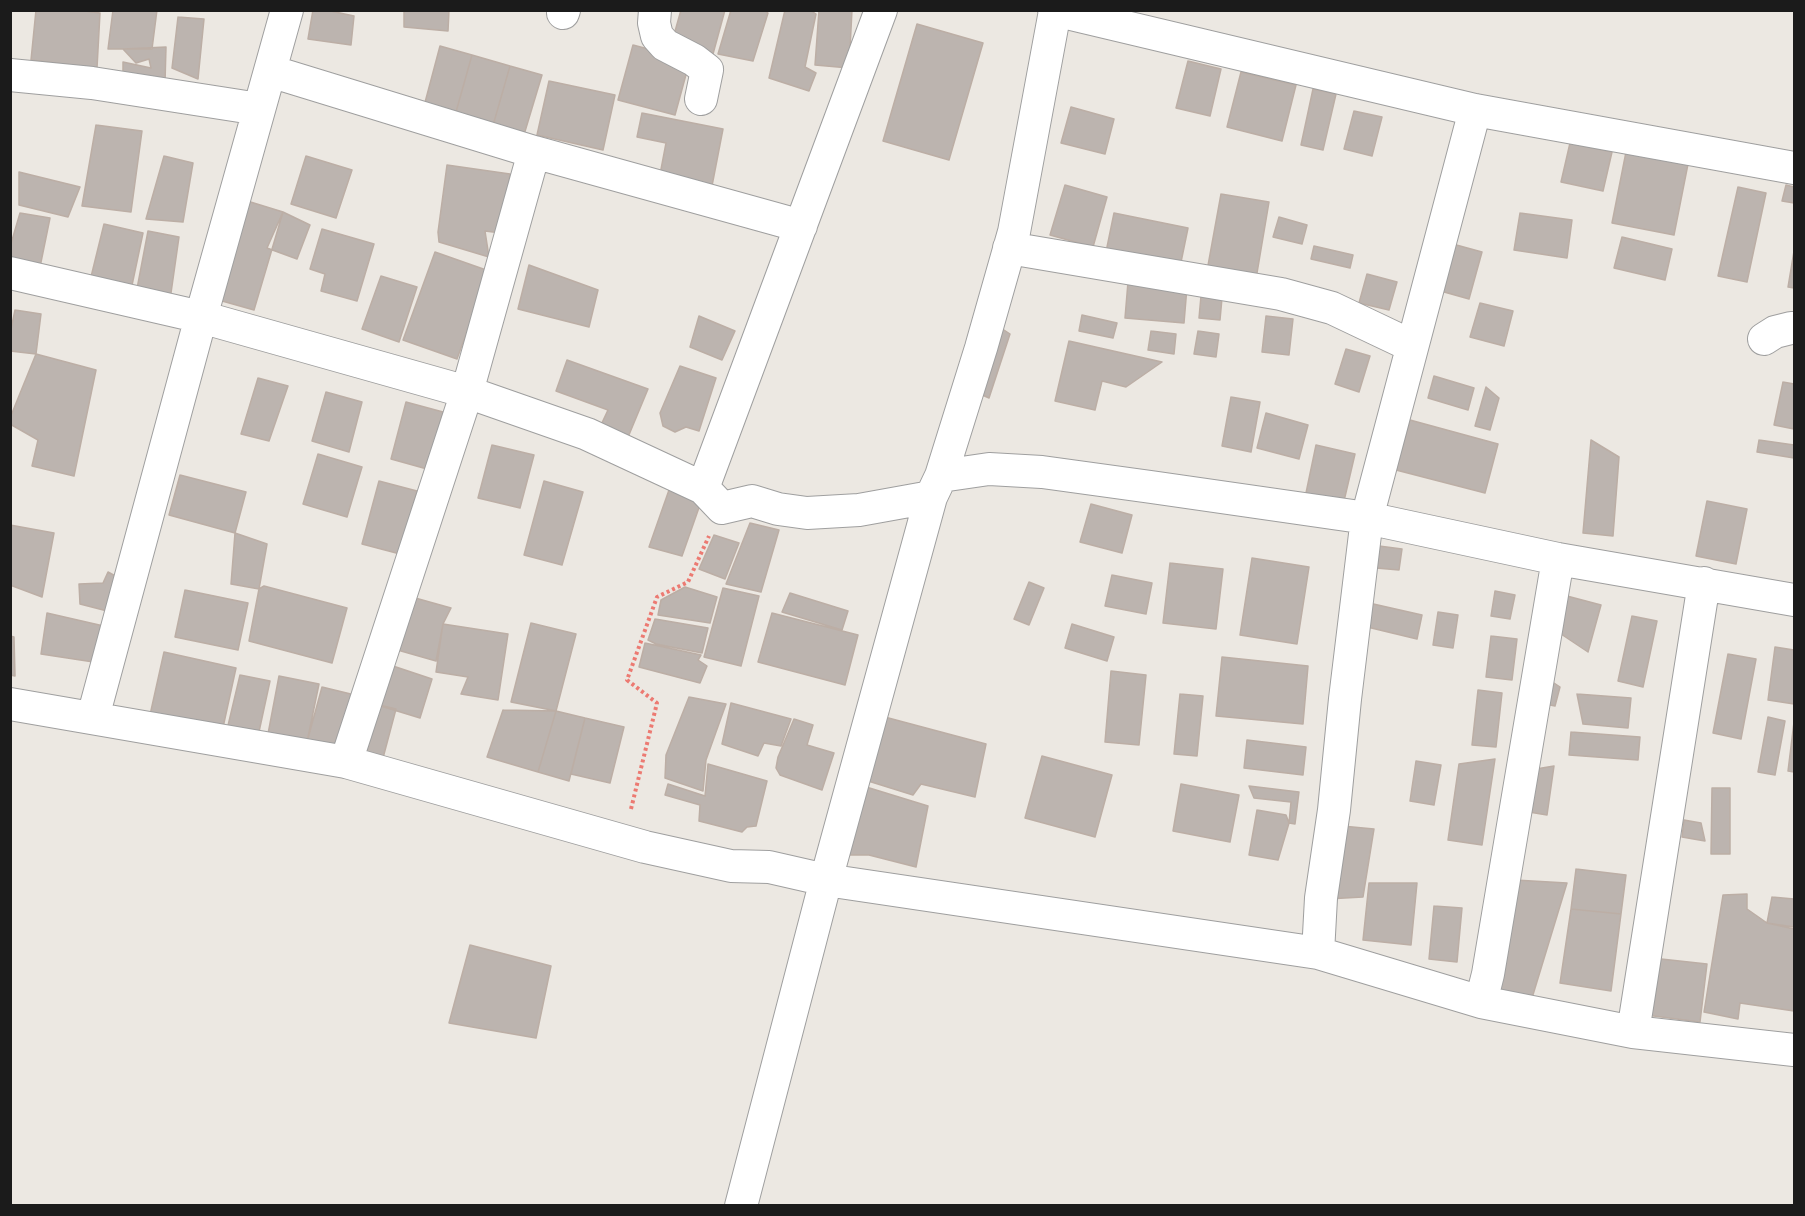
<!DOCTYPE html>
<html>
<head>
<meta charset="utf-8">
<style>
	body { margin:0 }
	#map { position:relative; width:1805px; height:1216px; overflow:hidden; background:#ece8e2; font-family:Manrope,sans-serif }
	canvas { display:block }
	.frame { position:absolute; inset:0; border:12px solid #1b1b1b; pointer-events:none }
</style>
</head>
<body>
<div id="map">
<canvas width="1805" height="1216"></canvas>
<div class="frame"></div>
</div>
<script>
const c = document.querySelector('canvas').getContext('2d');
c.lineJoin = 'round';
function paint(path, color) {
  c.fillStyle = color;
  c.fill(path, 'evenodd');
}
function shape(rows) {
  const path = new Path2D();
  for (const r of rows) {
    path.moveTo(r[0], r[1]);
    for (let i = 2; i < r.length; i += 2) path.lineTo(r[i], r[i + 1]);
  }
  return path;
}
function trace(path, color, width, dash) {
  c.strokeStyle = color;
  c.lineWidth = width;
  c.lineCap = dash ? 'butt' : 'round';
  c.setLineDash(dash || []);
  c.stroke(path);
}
const building = shape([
	[36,10,77,10,100,13,97,68,31,60,36,10],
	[113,10,157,10,152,49,108,49,113,10],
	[313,10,326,10,354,16,351,45,308,39,313,10],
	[404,10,449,10,448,31,404,27,404,10],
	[681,10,725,10,713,54,672,42,681,10],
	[731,10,764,10,768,13,753,61,718,54,731,10],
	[785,10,810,10,816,14,805,67,816,73,809,91,769,78,785,10],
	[819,10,852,10,849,68,815,65,819,10],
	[178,17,204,19,198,79,172,68,178,17],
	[917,24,983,43,949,160,883,141,917,24],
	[633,45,690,60,675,115,618,100,633,45],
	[440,46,472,55,454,119,423,110,440,46],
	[166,47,165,83,123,82,123,62,151,68,149,59,136,63,123,49,166,47],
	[472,55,510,66,492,129,454,119,472,55],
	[1188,61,1221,69,1210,116,1176,108,1188,61],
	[510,66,542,75,520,148,492,129,510,66],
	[1241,72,1296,85,1282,141,1227,127,1241,72],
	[549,81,615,95,603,150,537,135,549,81],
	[1313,89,1336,94,1323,150,1301,145,1313,89],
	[1071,107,1114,119,1105,154,1061,143,1071,107],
	[1354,111,1382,117,1372,156,1344,149,1354,111],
	[642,113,723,129,711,191,659,180,666,143,637,137,642,113],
	[96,125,142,131,131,212,82,206,96,125],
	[1570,143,1612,152,1603,191,1561,182,1570,143],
	[1626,152,1688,164,1674,235,1612,223,1626,152],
	[164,156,193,163,183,222,146,219,164,156],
	[306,156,352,170,336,218,291,204,306,156],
	[447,165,510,174,501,233,485,231,489,257,439,242,438,232,447,165],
	[19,172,80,187,68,217,19,205,19,172],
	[1065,185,1107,197,1093,247,1050,235,1065,185],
	[1786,185,1794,187,1794,203,1782,201,1786,185],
	[1738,187,1766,193,1747,282,1718,276,1738,187],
	[1221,194,1269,202,1256,279,1207,271,1221,194],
	[244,200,283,212,254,310,215,299,244,200],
	[283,212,310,225,297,259,267,248,283,212],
	[20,213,50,218,40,267,10,264,10,247,20,213],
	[1114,213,1188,228,1180,267,1106,252,1114,213],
	[1520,213,1572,220,1567,258,1514,250,1520,213],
	[1279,217,1307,225,1302,244,1273,237,1279,217],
	[104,224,143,233,131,290,89,285,104,224],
	[322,229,374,244,357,301,321,291,325,274,310,269,322,229],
	[148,231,179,237,170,300,136,294,148,231],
	[1622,237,1672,249,1665,280,1614,268,1622,237],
	[1449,243,1482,252,1469,299,1437,290,1449,243],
	[1314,246,1353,255,1350,268,1311,259,1314,246],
	[1794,251,1794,288,1788,287,1794,251],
	[435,252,489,271,457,359,403,340,435,252],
	[529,265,598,290,589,327,518,309,529,265],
	[1367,274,1397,282,1389,310,1359,303,1367,274],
	[381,276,417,287,399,342,362,329,381,276],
	[1128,282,1187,287,1184,323,1125,318,1128,282],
	[1201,296,1222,298,1220,320,1199,318,1201,296],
	[1480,303,1513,311,1504,346,1470,337,1480,303],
	[15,310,41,314,36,354,10,351,10,334,15,310],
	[1082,315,1117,323,1113,338,1079,331,1082,315],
	[699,316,735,331,722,360,690,347,699,316],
	[1266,316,1293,319,1289,355,1262,352,1266,316],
	[1001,328,1010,334,989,398,980,394,1001,328],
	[1151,331,1176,334,1174,354,1148,350,1151,331],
	[1198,331,1219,334,1216,357,1194,354,1198,331],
	[1069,341,1162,362,1126,387,1102,381,1095,410,1055,401,1069,341],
	[1346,349,1370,356,1359,392,1335,384,1346,349],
	[36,354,96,370,74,476,32,466,38,440,10,424,10,418,36,354],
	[567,360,648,389,626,442,600,427,608,410,556,391,567,360],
	[680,366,716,378,699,431,686,427,675,432,663,426,660,413,680,366],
	[1434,376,1474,388,1468,410,1428,398,1434,376],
	[258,378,288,386,269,441,241,434,258,378],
	[1783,382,1794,384,1794,429,1774,425,1783,382],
	[1486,387,1499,398,1490,430,1475,426,1486,387],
	[326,392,362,402,349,452,312,441,326,392],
	[1231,397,1260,402,1251,452,1222,446,1231,397],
	[406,402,443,412,427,469,391,459,406,402],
	[1266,413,1308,425,1299,459,1257,448,1266,413],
	[1410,420,1498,444,1485,493,1396,470,1410,420],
	[1591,440,1619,457,1613,536,1583,533,1591,440],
	[1759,440,1794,445,1794,458,1757,452,1759,440],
	[492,445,534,455,520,508,478,498,492,445],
	[1316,445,1355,454,1344,501,1306,493,1316,445],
	[318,454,362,467,347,517,303,504,318,454],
	[180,475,246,492,235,533,169,515,180,475],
	[379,481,417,491,400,554,362,544,379,481],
	[544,481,583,492,562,565,524,555,544,481],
	[669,490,702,499,682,556,649,547,669,490],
	[1707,501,1747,509,1736,564,1696,556,1707,501],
	[1091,504,1132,515,1122,553,1080,542,1091,504],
	[750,523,779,530,761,592,726,584,750,523],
	[10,525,54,533,42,597,10,585,10,525],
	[235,533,267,544,259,589,231,584,235,533],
	[714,535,739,543,725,579,699,569,714,535],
	[1379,546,1402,549,1399,570,1376,568,1379,546],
	[1252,558,1309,567,1297,644,1240,635,1252,558],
	[1170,563,1223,569,1216,629,1163,623,1170,563],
	[108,572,119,578,111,612,80,604,79,584,103,583,108,572],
	[1112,575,1152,583,1146,614,1105,606,1112,575],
	[1029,582,1044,588,1029,625,1014,619,1029,582],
	[264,586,347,608,332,663,249,641,259,589,264,586],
	[685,587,717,597,710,623,658,615,661,600,685,587],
	[723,588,759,596,741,666,704,657,723,588],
	[185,590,248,603,238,650,175,637,185,590],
	[1495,591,1515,595,1510,619,1491,616,1495,591],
	[790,593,848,611,842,630,782,612,790,593],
	[401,594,451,608,443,624,436,661,387,647,401,594],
	[1567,596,1601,605,1588,652,1558,632,1567,596],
	[1369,603,1422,615,1417,639,1363,626,1369,603],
	[1438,612,1458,615,1453,648,1433,645,1438,612],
	[47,613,108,627,100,663,41,654,47,613],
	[772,613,858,635,845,685,758,662,772,613],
	[1632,616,1657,621,1643,687,1618,681,1632,616],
	[655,619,708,628,702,653,656,644,648,640,655,619],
	[531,623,576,634,556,711,511,702,531,623],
	[443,624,508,634,498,700,461,694,468,677,436,672,443,624],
	[1072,624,1114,637,1107,661,1065,648,1072,624],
	[10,636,14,637,15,676,10,675,10,636],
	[1491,636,1517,639,1512,680,1486,677,1491,636],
	[645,643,701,655,698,660,707,666,700,683,639,667,645,643],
	[1775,647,1794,650,1794,704,1768,700,1775,647],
	[164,652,236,668,222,732,150,715,164,652],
	[1728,654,1756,659,1741,739,1713,733,1728,654],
	[1222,657,1308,666,1303,724,1216,716,1222,657],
	[384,663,432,679,420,718,371,703,384,663],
	[1111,671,1146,675,1139,745,1105,742,1111,671],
	[240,675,270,681,257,741,226,734,240,675],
	[279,676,319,684,307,742,268,734,279,676],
	[1551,681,1560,687,1555,706,1545,704,1551,681],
	[322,687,359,696,344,752,307,742,322,687],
	[1478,690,1502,693,1496,747,1472,745,1478,690],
	[1180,694,1203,696,1197,756,1174,754,1180,694],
	[1577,694,1631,698,1628,728,1583,724,1577,694],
	[689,697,726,704,706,760,703,791,665,778,666,755,689,697],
	[371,703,396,709,383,758,359,751,371,703],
	[731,703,791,719,781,746,764,743,758,756,722,744,731,703],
	[503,710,556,711,538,772,487,757,503,710],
	[556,711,585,718,569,781,538,772,556,711],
	[881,716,986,744,975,797,921,784,913,795,865,780,881,716],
	[1768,717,1785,721,1775,775,1758,772,1768,717],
	[585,718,624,727,610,783,571,774,585,718],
	[794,719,813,725,807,745,834,753,822,790,780,775,776,768,778,757,794,719],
	[1794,722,1794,772,1788,771,1794,722],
	[1571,732,1640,737,1638,760,1569,755,1571,732],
	[1247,740,1306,747,1303,775,1244,768,1247,740],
	[1042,756,1112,775,1095,837,1025,818,1042,756],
	[1495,759,1482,845,1448,840,1459,764,1495,759],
	[1416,761,1441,765,1434,805,1410,801,1416,761],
	[708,764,767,781,756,826,747,827,742,832,699,821,700,805,665,795,668,784,705,796,708,764],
	[1554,766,1547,815,1529,812,1536,769,1554,766],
	[1181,784,1239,795,1230,842,1173,831,1181,784],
	[863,786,928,806,916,867,869,855,848,855,863,786],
	[1249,786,1299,792,1295,824,1289,823,1291,802,1254,798,1249,786],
	[1712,788,1730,788,1730,854,1711,854,1712,788],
	[1257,810,1286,815,1289,823,1278,860,1249,855,1257,810],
	[1684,820,1701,823,1705,841,1682,837,1684,820],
	[1342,826,1374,829,1363,897,1327,899,1342,826],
	[1576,869,1626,875,1621,914,1571,909,1576,869],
	[1515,880,1567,883,1532,998,1494,996,1515,880],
	[1369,883,1417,883,1411,945,1363,940,1369,883],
	[1747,894,1747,909,1767,923,1794,929,1794,1011,1740,1003,1738,1019,1704,1012,1723,895,1747,894],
	[1772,897,1794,899,1794,927,1767,923,1772,897],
	[1434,906,1462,908,1457,962,1429,959,1434,906],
	[1571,909,1621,914,1611,991,1560,983,1571,909],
	[470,945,551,966,536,1038,449,1023,470,945],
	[1652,958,1707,964,1700,1022,1646,1015,1652,958]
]);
paint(building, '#bcb4af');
trace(building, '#bcaea5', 1.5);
const street = shape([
	[655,10,654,23,657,36,665,45,694,60,707,70,701,99],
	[1054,10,1475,110,1794,168],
	[563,13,564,10],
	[270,71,534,152,801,226],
	[10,75,92,83,259,109],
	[1009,248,1281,294,1332,308,1412,346],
	[10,273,201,317,467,392,587,434,703,488,722,508,752,501,778,509,807,513,859,510,931,497],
	[1764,339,1775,332,1791,328,1794,328],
	[941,476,989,469,1042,472,1151,487,1367,518,1558,559,1794,600],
	[703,488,881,10],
	[10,704,346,762,645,847,731,866,769,867,826,880,1318,953,1481,1002,1633,1032,1794,1050],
	[93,717,201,317,287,10],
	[346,762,467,392,534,152],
	[1318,953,1321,898,1334,810,1345,699,1367,518,1475,110],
	[1481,1002,1488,974,1558,559],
	[1633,1032,1704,583],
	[741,1206,826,880,931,497,941,476,981,348,1014,232,1055,11]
]);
trace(street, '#9f9f9f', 34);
trace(shape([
	[631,809,657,703,627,680,657,597,688,582,709,536]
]), '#ec7a72', 4, [3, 3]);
trace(street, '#fff', 32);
</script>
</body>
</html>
